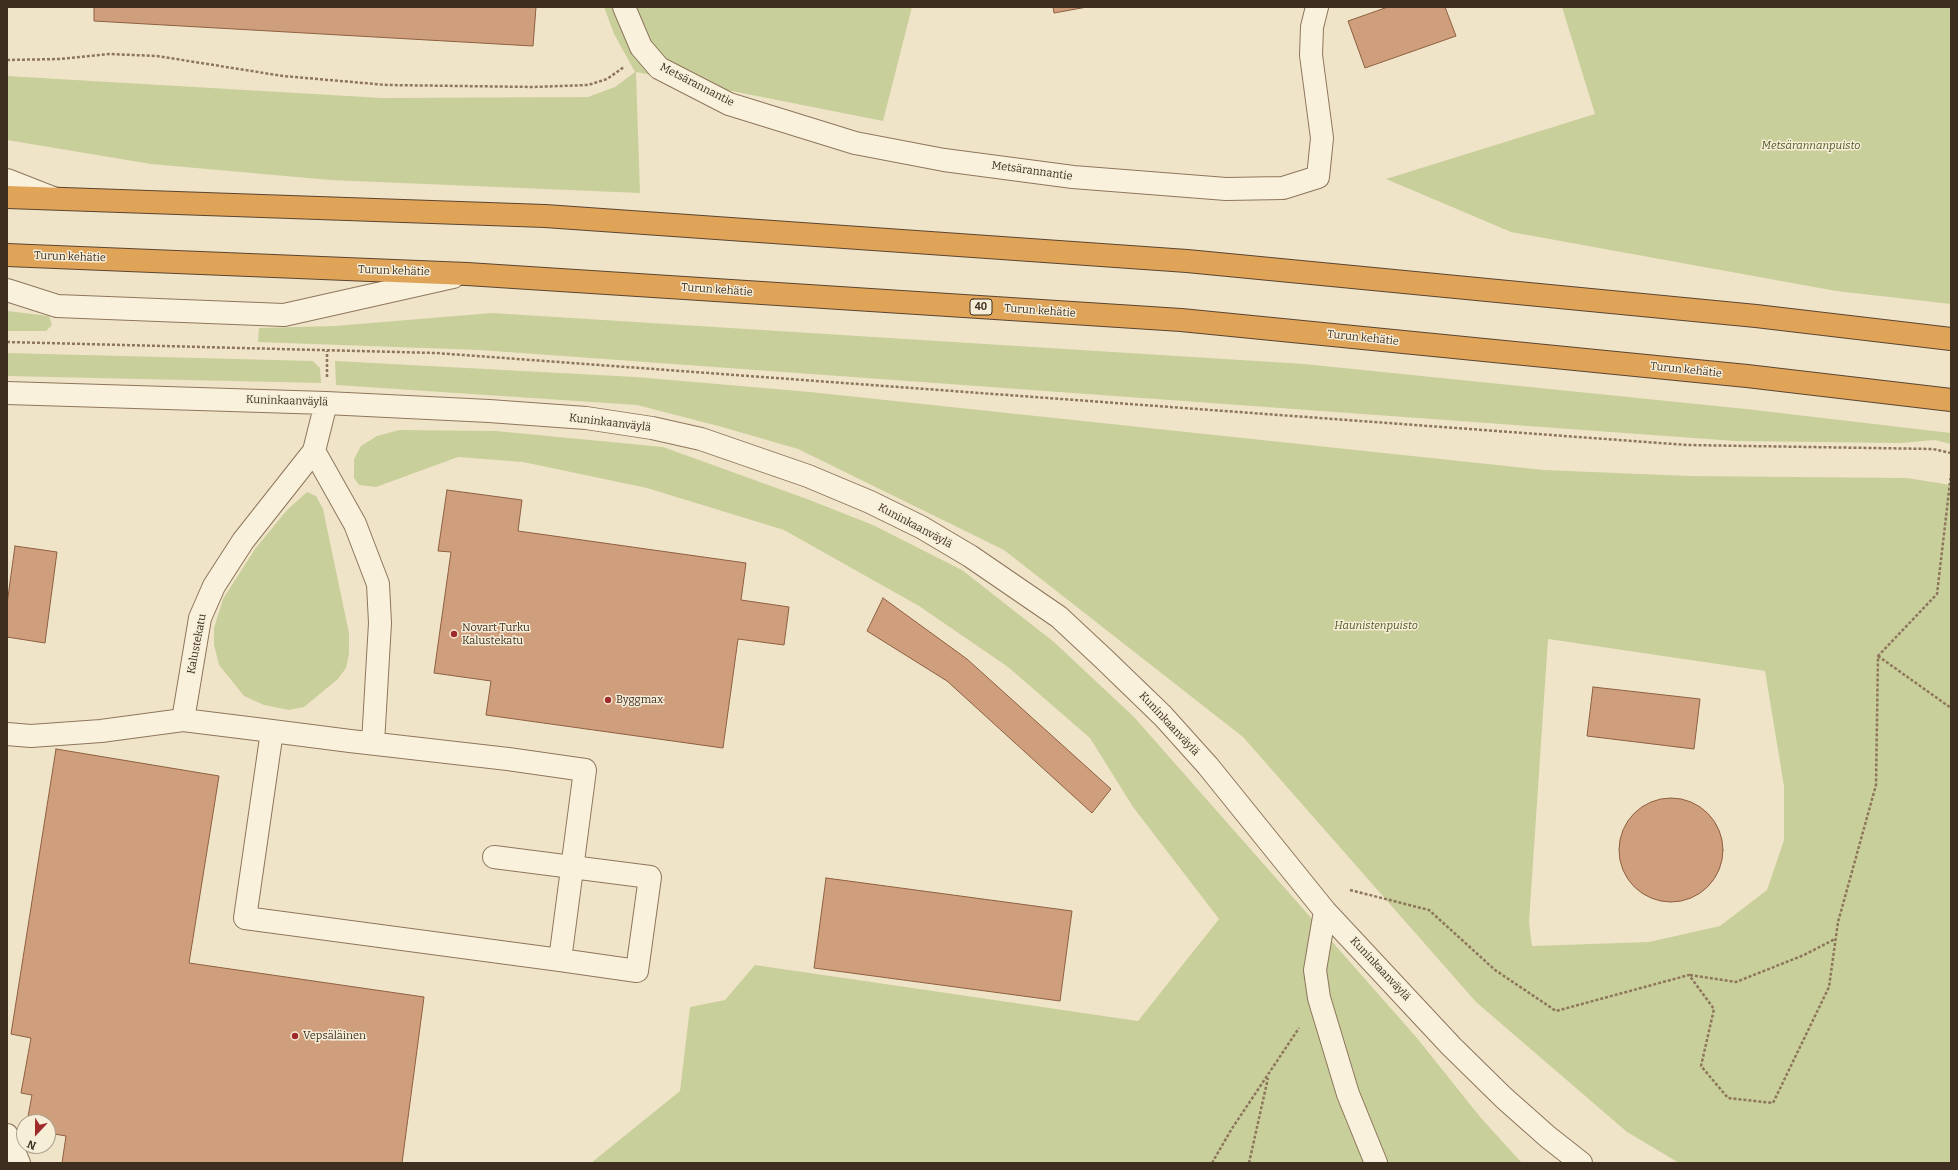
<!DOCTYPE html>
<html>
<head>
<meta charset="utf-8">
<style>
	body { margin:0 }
	#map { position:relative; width:1958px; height:1170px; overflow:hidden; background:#f0e4c8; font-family:Bitter,serif }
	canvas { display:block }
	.frame { position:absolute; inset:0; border:8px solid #3d2e20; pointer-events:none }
	.north { position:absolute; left:16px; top:1114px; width:40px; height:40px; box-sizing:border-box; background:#f7eed8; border:1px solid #ada18e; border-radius:50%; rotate:202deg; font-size:11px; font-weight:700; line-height:16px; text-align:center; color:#3d2e20 }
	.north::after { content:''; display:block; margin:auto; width:14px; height:18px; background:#9e2a2b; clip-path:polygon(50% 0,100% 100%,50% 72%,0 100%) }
</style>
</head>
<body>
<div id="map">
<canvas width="1958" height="1170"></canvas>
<div class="frame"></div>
<div class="north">N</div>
</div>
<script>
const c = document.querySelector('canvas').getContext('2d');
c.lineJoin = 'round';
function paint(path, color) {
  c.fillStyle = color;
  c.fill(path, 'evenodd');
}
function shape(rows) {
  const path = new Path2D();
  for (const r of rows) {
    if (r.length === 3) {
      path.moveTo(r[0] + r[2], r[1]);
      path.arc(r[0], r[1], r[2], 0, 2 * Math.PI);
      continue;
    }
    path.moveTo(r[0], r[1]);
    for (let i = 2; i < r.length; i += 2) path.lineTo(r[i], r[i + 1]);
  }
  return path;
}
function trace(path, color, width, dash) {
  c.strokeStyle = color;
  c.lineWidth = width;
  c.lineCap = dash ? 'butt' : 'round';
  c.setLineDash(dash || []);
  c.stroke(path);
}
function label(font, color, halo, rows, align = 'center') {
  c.font = font + ' Bitter,serif';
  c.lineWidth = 3;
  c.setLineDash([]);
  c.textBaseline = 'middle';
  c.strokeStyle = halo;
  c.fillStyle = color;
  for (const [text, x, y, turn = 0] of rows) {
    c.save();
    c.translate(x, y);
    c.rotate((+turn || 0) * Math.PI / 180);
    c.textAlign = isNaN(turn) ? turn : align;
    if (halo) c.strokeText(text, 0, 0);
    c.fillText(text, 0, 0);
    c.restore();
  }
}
paint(shape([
	[604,7,912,7,883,121,636,72,640,193,330,180,151,164,7,140,7,76,382,98,588,97,615,87,635,72,614,34],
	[1562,7,1951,7,1951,304,1836,291,1511,232,1386,179,1595,114],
	[7,311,49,316,52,325,46,331,7,331],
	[492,313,1304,364,1746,409,1951,433,1951,444,1935,440,1900,443,1735,441,480,350,258,342,259,328,335,326],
	[7,353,313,361,320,368,321,383,7,376],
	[335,361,636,377,810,392,1544,470,1689,476,1907,478,1951,485,1951,1163,1679,1163,1627,1132,1476,1002,1243,737,1004,550,798,449,722,427,637,405,336,385],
	[1548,639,1765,671,1784,786,1784,840,1767,890,1720,926,1649,942,1532,946,1529,922],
	[399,430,496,431,663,447,807,499,873,525,962,570,1054,642,1134,717,1417,1038,1481,1118,1522,1163,591,1163,680,1091,690,1007,725,1000,755,965,1138,1021,1219,919,1133,807,1090,738,1008,667,919,606,784,530,647,488,523,462,458,457,376,487,359,485,354,478,354,459,361,446,377,436],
	[307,492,316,496,323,509,349,633,349,654,346,668,338,679,304,707,289,710,264,705,244,696,219,665,214,645,214,628,223,599,255,549,287,510]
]), '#c9cf9b');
const building = shape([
	[94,7,536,7,533,46,94,21,94,7],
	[1053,7,1087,7,1054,13,1053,7],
	[1388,7,1445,7,1456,36,1365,68,1348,21,1388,7],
	[447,490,522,500,518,531,746,563,741,600,789,607,784,645,738,639,723,748,486,715,491,681,434,673,451,552,438,551,447,490],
	[15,546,57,552,45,643,7,637,7,604,15,546],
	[883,598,967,659,1111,789,1092,813,947,681,867,631,883,598],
	[1593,687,1700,699,1694,749,1587,736,1593,687],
	[56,749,219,776,189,963,424,997,402,1163,62,1163,66,1136,48,1133,48,1122,27,1122,32,1095,21,1093,31,1038,11,1034,56,749],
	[1671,850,52],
	[826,878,1072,911,1060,1001,814,968,826,878]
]);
paint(building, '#cf9f7d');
trace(building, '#8d5f41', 1);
const minor = shape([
	[624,7,641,47,659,68,729,104,855,143,944,160,1073,177,1226,189,1283,188,1318,177,1322,138,1311,55,1312,27,1317,7],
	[7,180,53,198],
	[7,290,57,306,284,315,453,277],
	[7,393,326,403,489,411,586,418,652,428,701,439,808,476,870,502,921,527,970,556,1059,617,1104,659,1163,716,1208,766,1325,911,1451,1046,1504,1098,1548,1137,1581,1163],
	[314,451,355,524,378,584,380,623,373,743],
	[183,720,272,731,350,741,508,759,585,770,560,960,245,918,272,731],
	[7,734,31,736,101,731,183,720,200,618,214,586,243,541,314,451,326,403],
	[494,857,650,877,637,971,560,960],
	[1325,911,1315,970,1319,998,1348,1094,1376,1163],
	[7,1135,19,1163]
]);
const highway = shape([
	[7,197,545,216,1187,261,1756,316,1951,339],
	[7,255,467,274,1181,320,1747,376,1951,400]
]);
trace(minor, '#8d765c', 24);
trace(highway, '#5b4430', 24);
trace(shape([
	[7,60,60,59,109,54,157,56,283,76,387,85,534,87,588,85,607,79,624,67],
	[7,342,436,353,1687,445,1933,449,1951,453],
	[327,377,327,351],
	[1878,656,1951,708],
	[1350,890,1429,910,1495,970,1556,1011,1689,975,1714,1009,1701,1066,1728,1098,1773,1103,1829,987,1838,922,1876,785,1878,656,1937,594,1951,474],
	[1690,975,1736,982,1804,955,1835,939],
	[1212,1163,1231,1130,1299,1028],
	[1249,1163,1268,1078]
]), '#8d765c', 2.5, [3, 2]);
trace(minor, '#faf1dc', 22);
trace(highway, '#e0a458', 22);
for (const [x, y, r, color] of [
	[454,634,4,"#9e2a2b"],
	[608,700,4,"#9e2a2b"],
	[295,1036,4,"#9e2a2b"]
]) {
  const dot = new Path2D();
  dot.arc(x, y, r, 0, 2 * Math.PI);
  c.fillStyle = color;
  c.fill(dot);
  trace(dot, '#f7eed8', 1.5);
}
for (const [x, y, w] of [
	[981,307,22]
]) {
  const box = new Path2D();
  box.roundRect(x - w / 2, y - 8, w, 16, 3);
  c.fillStyle = '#f7eed8';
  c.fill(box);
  trace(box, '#3d2e20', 1);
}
label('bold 10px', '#3d2e20', null, [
	["40",981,307]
]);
label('11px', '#3d2e20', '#f7eed8', [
	["Metsärannantie",697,85,27],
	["Metsärannantie",1032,171,8],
	["Turun kehätie",70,257,2],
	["Turun kehätie",394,271,2],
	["Turun kehätie",717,290,4],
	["Turun kehätie",1040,311,4],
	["Turun kehätie",1363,338,6],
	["Turun kehätie",1686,370,6],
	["Kuninkaanväylä",287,401,2],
	["Kuninkaanväylä",610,423,7],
	["Kuninkaanväylä",915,526,28],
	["Kalustekatu",197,644,-79],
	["Kuninkaanväylä",1169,724,47],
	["Kuninkaanväylä",1380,969,47]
]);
label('italic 11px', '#4d5a26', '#f7eed8', [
	["Metsärannanpuisto",1811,146],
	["Haunistenpuisto",1376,626]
]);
label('11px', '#3d2e20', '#f7eed8', [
	["Novart Turku",462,628],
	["Kalustekatu",462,641],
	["Byggmax",616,700],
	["Vepsäläinen",303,1036]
], 'left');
</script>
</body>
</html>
